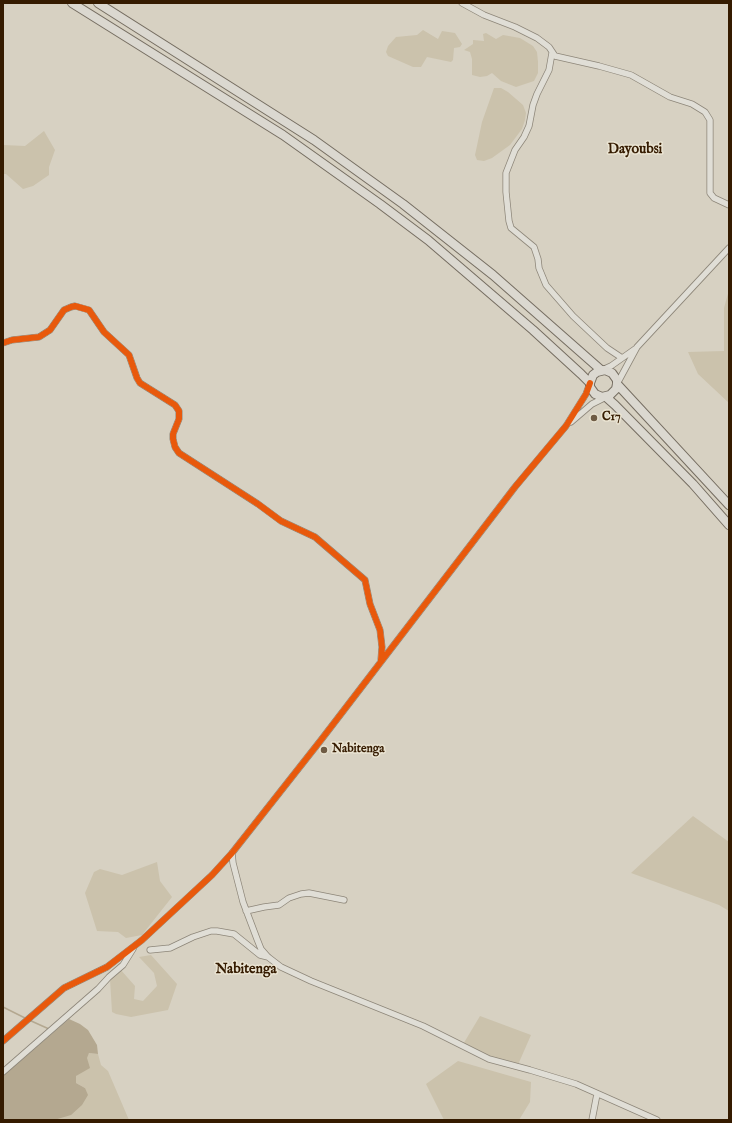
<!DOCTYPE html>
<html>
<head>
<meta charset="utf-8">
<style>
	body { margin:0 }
	#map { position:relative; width:732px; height:1123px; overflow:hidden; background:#d7d1c2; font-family:"IM FELL English",serif }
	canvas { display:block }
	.frame { position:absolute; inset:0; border:4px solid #351b00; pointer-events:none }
</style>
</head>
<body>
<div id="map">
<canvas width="732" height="1123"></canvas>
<div class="frame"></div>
</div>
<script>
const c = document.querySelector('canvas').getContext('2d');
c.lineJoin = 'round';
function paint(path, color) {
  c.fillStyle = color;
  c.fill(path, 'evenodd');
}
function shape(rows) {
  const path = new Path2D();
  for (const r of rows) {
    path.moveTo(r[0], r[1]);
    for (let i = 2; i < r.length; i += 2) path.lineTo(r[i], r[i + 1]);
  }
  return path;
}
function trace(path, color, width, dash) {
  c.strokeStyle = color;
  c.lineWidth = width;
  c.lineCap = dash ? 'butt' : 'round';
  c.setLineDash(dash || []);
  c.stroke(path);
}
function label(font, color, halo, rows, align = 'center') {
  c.font = font + ' "IM FELL English",serif';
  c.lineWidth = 3;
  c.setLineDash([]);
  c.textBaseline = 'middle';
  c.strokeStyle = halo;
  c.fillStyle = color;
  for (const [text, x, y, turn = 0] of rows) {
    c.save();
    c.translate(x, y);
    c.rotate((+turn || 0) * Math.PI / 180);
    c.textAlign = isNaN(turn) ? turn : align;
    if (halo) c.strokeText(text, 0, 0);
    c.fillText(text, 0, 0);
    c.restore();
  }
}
paint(shape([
	[423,30,438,39,442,31,455,33,462,44,460,47,454,48,453,60,451,62,427,57,421,67,413,67,388,56,386,52,388,46,396,37,417,35],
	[486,33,496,39,503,35,520,38,533,46,537,52,538,62,538,73,534,81,516,87,501,81,492,73,487,76,480,77,472,75,472,59,470,52,464,50,473,44,473,40,484,41,483,34],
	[494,88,501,88,508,92,523,105,526,113,525,120,522,129,510,145,492,158,484,161,477,160,475,155,482,122],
	[44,131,55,150,49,167,49,175,33,186,23,189,6,174,3,174,3,145,25,146],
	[729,290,729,403,698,374,688,352,724,351,724,308],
	[693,816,729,842,729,911,719,905,631,873],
	[157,862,160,881,172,897,142,935,126,938,118,932,97,931,85,893,94,872,100,869,122,875],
	[151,955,177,984,168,1010,131,1017,116,1014,112,1012,110,979,120,969,135,986,134,999,143,1001,157,986,154,973,139,957],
	[480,1016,531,1035,517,1067,501,1063,462,1046],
	[89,1053,98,1054,101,1065,108,1071,129,1120,54,1120,85,1088,76,1083,76,1076],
	[458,1061,531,1082,530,1102,519,1120,444,1120,426,1084]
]), '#cbc2ac');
paint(shape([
	[69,1019,80,1024,88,1030,97,1045,98,1054,89,1053,87,1058,90,1068,76,1076,76,1083,85,1088,88,1095,82,1105,71,1115,54,1120,3,1120,3,1076]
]), '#b4a890');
trace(shape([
	[3,1007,25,1018],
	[29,1020,49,1029]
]), '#b4a890', 1.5);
const minor = shape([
	[462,3,484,15,515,27,537,38,549,47,555,56,599,66,631,75,670,97,692,104,705,112,710,120,710,193,714,198,729,205],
	[552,53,549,70,537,94,533,105,529,126,524,137,515,150,506,173,506,192,509,221,511,228,534,247,538,259,539,268,546,285,573,316,607,348,622,358],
	[3,343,12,340,39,337,50,330,64,310,71,307,75,306,89,310,104,332,129,355,137,378,140,383,175,405,179,411,179,419,173,434,173,439,175,447,179,453,258,504,281,521,315,537,365,580,370,604,380,630,382,647,381,659],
	[602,370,611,366,635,349],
	[617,384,637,347,729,248],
	[571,422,592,404,606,397],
	[232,853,233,863,243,902,257,939,261,949,268,957,281,967,311,981,423,1026,489,1059,530,1070,576,1084,657,1120],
	[246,911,264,907,279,905,289,898,301,894,309,893,344,900],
	[150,950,170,948,193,937,211,931,217,931,234,934,260,955,268,957],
	[3,1041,64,988,107,967,142,940,212,875,232,853,321,740,515,487,566,426,586,394,590,383],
	[3,1072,98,989,109,977,123,965,133,949],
	[592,1120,597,1094]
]);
const highway = shape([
	[72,3,283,135,380,204,428,240,533,330,581,374,590,383,590,387,595,394,602,397,610,395,616,389,617,384,617,380,612,373,605,370,597,372,593,375,590,383],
	[98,3,314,140,403,204,493,275,601,370],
	[617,384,729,505],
	[606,397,615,405,693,484,729,525]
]);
trace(minor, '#8d8679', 7);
trace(highway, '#756d61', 10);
trace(minor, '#e0ded6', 5.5);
trace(highway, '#dbd8d0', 8);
trace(shape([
	[3,343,12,340,39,337,50,330,64,310,71,307,75,306,89,310,104,332,129,355,137,378,140,383,175,405,179,411,179,419,173,434,173,439,175,447,179,453,258,504,281,521,315,537,365,580,370,604,380,630,382,647,381,660],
	[3,1041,64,988,107,967,142,940,212,875,232,853,321,740,515,487,566,426,586,394,590,383]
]), '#e8590c', 6);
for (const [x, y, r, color] of [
	[594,418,4,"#6e5b44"],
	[324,750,4,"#6e5b44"]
]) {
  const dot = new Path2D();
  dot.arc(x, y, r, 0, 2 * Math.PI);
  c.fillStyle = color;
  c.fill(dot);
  trace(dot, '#eae4d2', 1.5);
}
label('bold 12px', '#351b00', '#eae4d2', [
	["C17",602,418],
	["Nabitenga",332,750]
], 'left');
label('bold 14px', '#351b00', '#eae4d2', [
	["Dayoubsi",635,150],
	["Nabitenga",246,970]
]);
</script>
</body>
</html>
